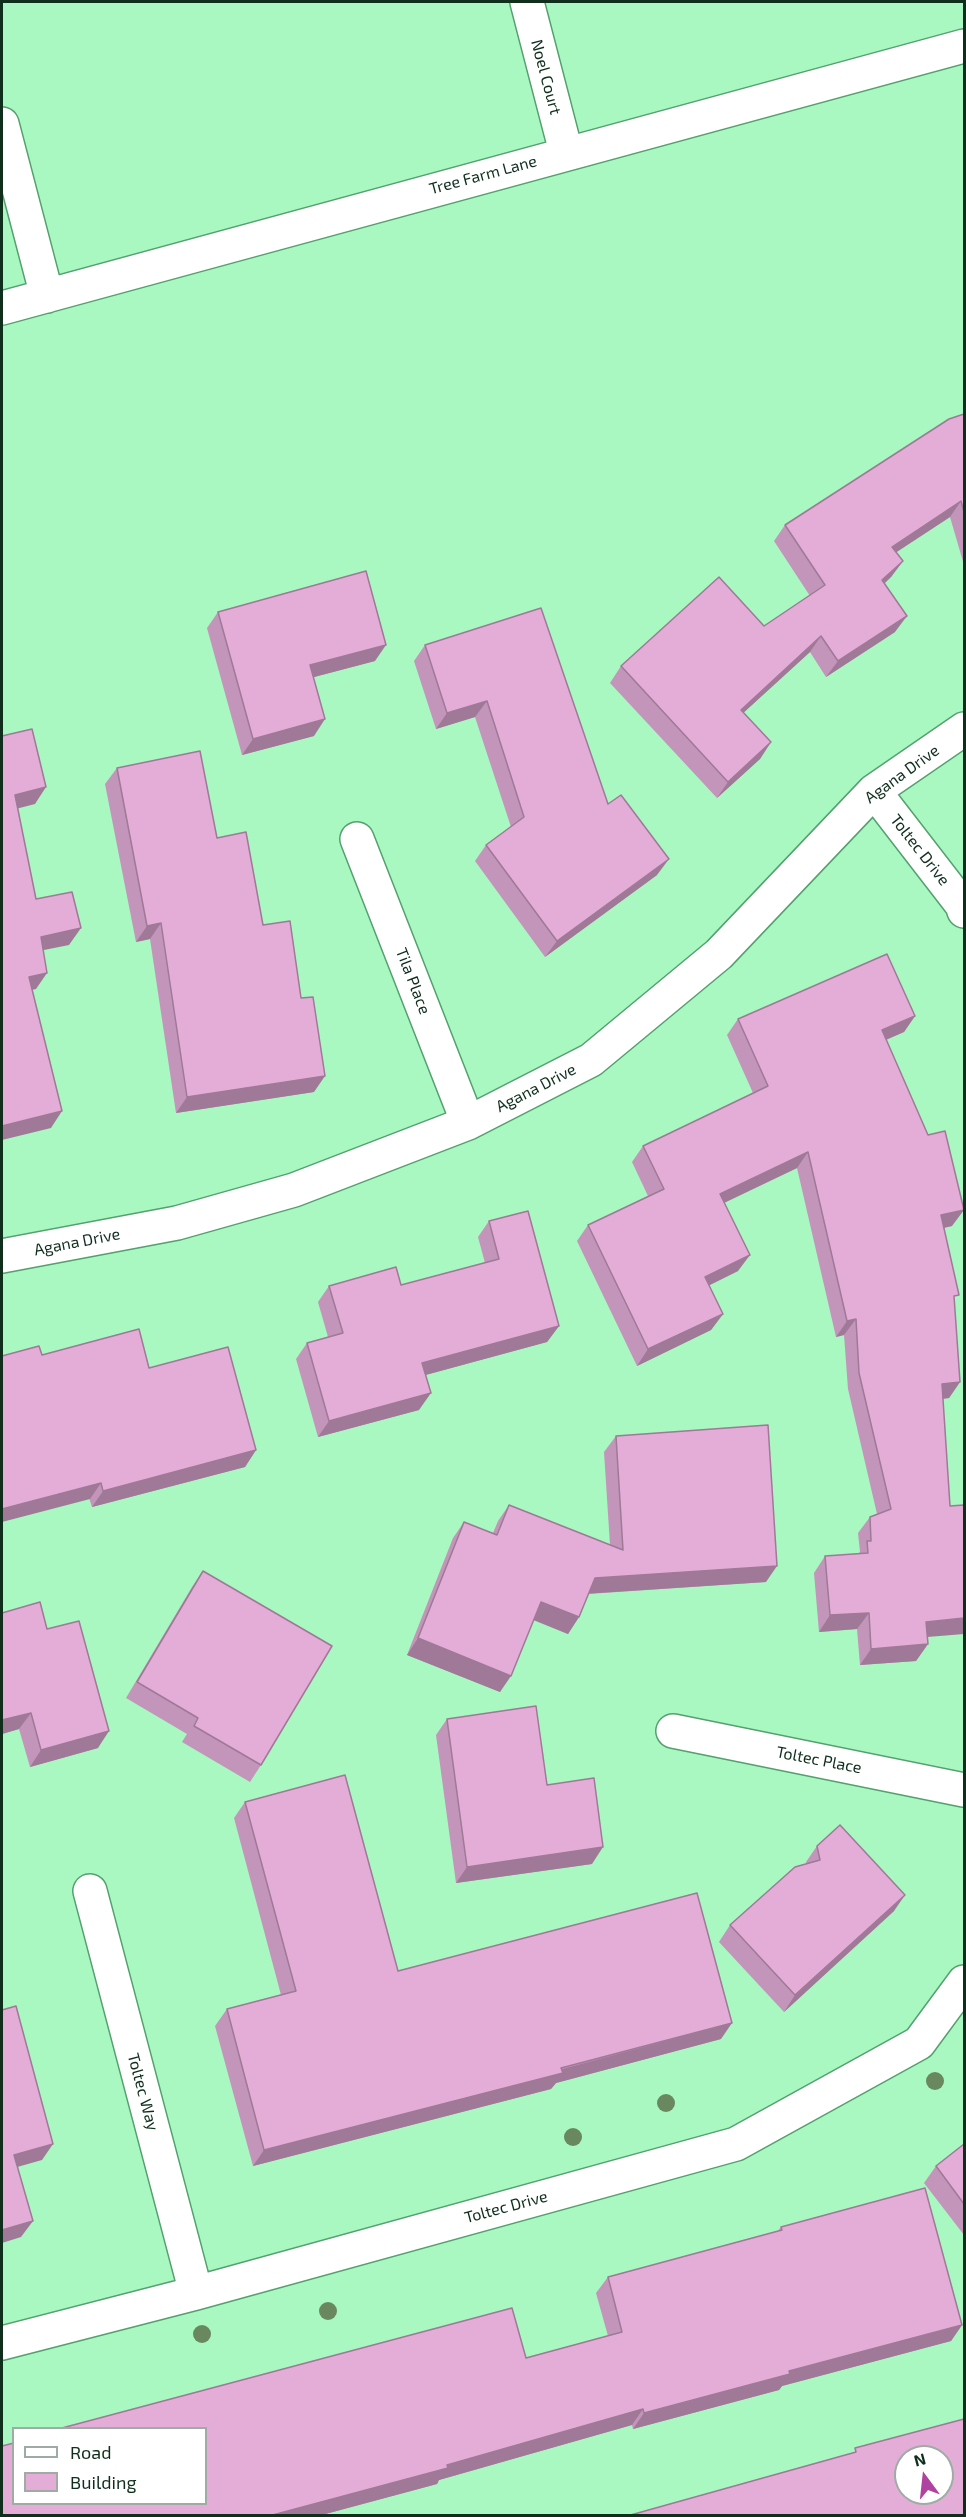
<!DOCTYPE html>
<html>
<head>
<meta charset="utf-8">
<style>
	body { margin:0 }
	#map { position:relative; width:966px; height:2517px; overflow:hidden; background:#a9f7c1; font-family:"Exo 2",sans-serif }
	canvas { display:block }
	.frame { position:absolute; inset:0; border:3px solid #0f2f1c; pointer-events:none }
	.legend { position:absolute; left:12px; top:2427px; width:195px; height:78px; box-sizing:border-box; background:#fff; border:2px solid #9faca4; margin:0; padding:8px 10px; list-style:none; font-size:18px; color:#0f2f1c }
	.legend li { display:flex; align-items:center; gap:12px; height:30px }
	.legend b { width:30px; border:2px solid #9faca4 }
	.north { position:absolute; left:894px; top:2445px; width:60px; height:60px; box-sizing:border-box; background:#fff; border:2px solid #9faca4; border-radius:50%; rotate:345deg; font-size:16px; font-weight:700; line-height:24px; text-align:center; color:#0f2f1c }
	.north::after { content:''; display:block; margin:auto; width:21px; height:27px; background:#b042a0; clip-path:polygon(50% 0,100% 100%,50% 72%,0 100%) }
</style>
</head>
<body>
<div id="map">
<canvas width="966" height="2517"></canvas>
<div class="frame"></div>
<ul class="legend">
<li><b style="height:8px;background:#fff"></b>Road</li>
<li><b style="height:16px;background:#e3add8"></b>Building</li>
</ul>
<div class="north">N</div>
</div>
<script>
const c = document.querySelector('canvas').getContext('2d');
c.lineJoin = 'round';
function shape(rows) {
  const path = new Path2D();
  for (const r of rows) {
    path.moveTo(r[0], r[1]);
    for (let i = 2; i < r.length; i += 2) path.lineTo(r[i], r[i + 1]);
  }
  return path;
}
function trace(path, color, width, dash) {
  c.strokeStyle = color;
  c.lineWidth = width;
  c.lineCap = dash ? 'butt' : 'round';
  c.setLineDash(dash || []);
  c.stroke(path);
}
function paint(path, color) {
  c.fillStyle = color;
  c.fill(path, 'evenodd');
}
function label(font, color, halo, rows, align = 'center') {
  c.font = font + ' "Exo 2",sans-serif';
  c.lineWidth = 4.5;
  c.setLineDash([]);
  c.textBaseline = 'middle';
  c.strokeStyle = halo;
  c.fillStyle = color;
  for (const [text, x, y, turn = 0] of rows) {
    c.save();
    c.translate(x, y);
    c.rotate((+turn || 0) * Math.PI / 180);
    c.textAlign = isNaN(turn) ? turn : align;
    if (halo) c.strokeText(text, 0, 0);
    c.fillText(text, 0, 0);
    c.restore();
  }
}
const minor = shape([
	[527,2,566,152],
	[2,124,47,296],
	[2,308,964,46],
	[874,791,962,905,964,911],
	[357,839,468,1123],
	[2,1256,177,1223,294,1190,468,1123,591,1060,719,954,874,791,964,729],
	[673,1731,964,1790],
	[90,1891,196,2293],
	[2,2343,196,2293,736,2144,919,2043,964,1982]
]);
trace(minor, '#54a06f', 36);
trace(minor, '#fff', 33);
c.fillStyle = '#6a8860';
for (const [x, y] of [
	[935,2081],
	[666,2103],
	[573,2137],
	[328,2311],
	[202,2334]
]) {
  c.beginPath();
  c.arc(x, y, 9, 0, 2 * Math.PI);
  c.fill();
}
paint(shape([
	[964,414,964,565,950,517,896,552,903,561,891,577,885,583,895,632,826,677,810,652,743,713,771,742,760,759,717,798,610,683,621,666,764,626,810,596,774,541,785,525],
	[218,612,375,661,314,677,314,736,242,755,207,628],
	[425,645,608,804,657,875,545,957,475,861,486,845,511,827,475,717,436,729,414,661],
	[117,768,217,838,301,998,314,1092,176,1113,150,939,136,942,105,784],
	[915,1016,904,1032,886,1040,952,1226,944,1228,954,1302,960,1382,949,1398,943,1399,927,1637,928,1644,916,1661,860,1665,857,1629,819,1632,814,1573,825,1556,858,1554,860,1552,858,1533,870,1517,877,1514,848,1389,844,1335,836,1337,797,1168,724,1203,738,1271,709,1285,723,1314,711,1330,637,1366,577,1241,588,1225,648,1196,632,1162,643,1146,753,1093,727,1035,738,1019],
	[489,1221,559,1326,547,1342,425,1375,419,1410,318,1437,296,1359,307,1343,328,1337,318,1302,329,1286,401,1285,485,1263,478,1237],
	[42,1355,149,1368,256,1450,245,1467,92,1507],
	[616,1436,766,1582,588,1594,579,1617,568,1634,533,1620,500,1692,407,1655,453,1538,464,1522,493,1533,498,1521,509,1505,610,1545,604,1452],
	[203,1571,261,1765,250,1782,182,1742,187,1734,126,1698,192,1587],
	[2,1613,47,1629,98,1748,30,1767,19,1729,2,1734],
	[447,1719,547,1785,592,1864,456,1883,436,1735],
	[245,1802,398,1971,721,2039,556,2083,551,2089,253,2166,215,2026,227,2009,281,1995,234,1818],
	[817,1846,894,1911,784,2012,719,1942,730,1925,806,1864,806,1862],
	[964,2144,964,2235,924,2183,936,2166],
	[781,2227,962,2325,951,2341,782,2386,779,2390,633,2429,632,2425,439,2480,437,2484,318,2516,526,2358,608,2336,596,2293,608,2277,777,2232]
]), '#c395ba');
paint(shape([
	[961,501,950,517,880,563,892,547],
	[903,561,891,577,871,596,882,580],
	[907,616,895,632,826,677,838,661],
	[821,636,810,652,729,726,741,710],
	[386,645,375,661,299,681,310,665],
	[487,701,475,717,436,729,447,713],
	[325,719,314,736,242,755,253,739],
	[771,742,760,759,717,798,728,782],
	[46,787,35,804,4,812,15,795],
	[669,859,657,875,545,957,557,941],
	[161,923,150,939,136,942,147,926],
	[81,928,69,945,29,953,41,937],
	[47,973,36,989,18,993,29,977],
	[915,1016,904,1032,871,1046,882,1030],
	[325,1076,314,1092,176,1113,187,1097],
	[62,1111,51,1128,2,1140,2,1126],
	[808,1152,797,1168,709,1210,720,1194],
	[964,1210,952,1226,929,1231,941,1215],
	[750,1255,738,1271,694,1293,705,1277],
	[723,1314,711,1330,637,1366,648,1349],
	[856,1319,844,1335,836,1337,847,1321],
	[559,1326,547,1342,411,1379,422,1363],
	[960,1382,949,1398,930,1400,942,1384],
	[431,1393,419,1410,318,1437,329,1421],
	[256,1450,245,1467,92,1507,103,1491],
	[101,1483,90,1499,2,1522,2,1509],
	[777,1566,766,1582,583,1594,595,1578],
	[541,1602,579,1617,568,1634,529,1618],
	[869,1613,857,1629,819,1632,830,1615],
	[964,1618,964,1634,915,1638,926,1622],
	[418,1638,511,1676,500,1692,407,1655],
	[928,1644,916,1661,860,1665,871,1649],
	[31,1713,19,1729,2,1734,2,1720],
	[109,1731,98,1748,30,1767,41,1750],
	[603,1847,592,1864,456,1883,467,1867],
	[905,1895,894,1911,784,2012,795,1995],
	[732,2023,721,2039,556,2083,551,2089,253,2166,264,2150],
	[53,2144,42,2160,3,2171,14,2155],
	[33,2221,21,2237,2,2243,2,2230],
	[962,2325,951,2341,782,2386,779,2390,633,2429,644,2413,789,2371],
	[643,2409,632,2425,439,2480,437,2484,318,2516,269,2516]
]), '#9f7997');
const building = shape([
	[964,414,964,512,961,501,892,547,903,561,882,580,907,616,838,661,821,636,741,710,771,742,728,782,621,666,719,577,764,626,825,585,785,525,949,419,964,414],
	[366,571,386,645,310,665,325,719,253,739,218,612,366,571],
	[541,608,608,804,621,795,669,859,557,941,486,845,524,817,487,701,447,713,425,645,541,608],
	[32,729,46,787,15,795,36,899,72,892,81,928,41,937,47,973,29,977,62,1111,2,1126,2,736,32,729],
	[200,751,217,838,246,832,263,925,290,921,301,998,313,997,325,1076,187,1097,161,923,147,926,117,768,200,751],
	[887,954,915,1016,882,1030,928,1135,945,1131,964,1210,941,1215,959,1295,954,1296,960,1382,942,1384,950,1506,964,1505,964,1618,926,1622,928,1644,871,1649,869,1613,830,1615,825,1556,868,1553,867,1541,871,1541,870,1517,891,1509,859,1373,856,1319,847,1321,808,1152,720,1194,750,1255,705,1277,723,1314,648,1349,588,1225,664,1189,643,1146,768,1086,738,1019,887,954],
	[528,1211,559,1326,422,1363,431,1393,329,1421,307,1343,343,1333,329,1286,396,1267,401,1285,499,1259,489,1221,528,1211],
	[139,1329,149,1368,228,1347,256,1450,103,1491,101,1483,2,1509,2,1356,39,1346,42,1355,139,1329],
	[768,1425,777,1566,595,1578,579,1617,541,1602,511,1676,418,1638,464,1522,497,1535,509,1505,623,1550,616,1436,768,1425],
	[203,1571,332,1646,261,1765,194,1726,198,1718,137,1682,203,1571],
	[40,1602,47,1629,79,1621,109,1731,41,1750,31,1713,2,1720,2,1613,40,1602],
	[536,1706,547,1785,594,1778,603,1847,467,1867,447,1719,536,1706],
	[345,1775,398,1971,697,1893,732,2023,561,2068,563,2073,264,2150,227,2009,296,1991,245,1802,345,1775],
	[840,1825,905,1895,795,1995,730,1925,795,1867,820,1860,817,1846,840,1825],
	[16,2006,53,2144,14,2155,33,2221,2,2230,2,2010,16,2006],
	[964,2144,964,2204,936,2166,964,2144],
	[925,2188,962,2325,789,2371,790,2374,644,2413,643,2409,447,2465,448,2468,269,2516,2,2516,2,2446,14,2443,14,2504,206,2504,206,2428,62,2428,512,2308,526,2358,622,2332,608,2277,782,2230,781,2227,925,2188],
	[964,2419,964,2516,627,2516,856,2452,855,2448,964,2419],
	[906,2457,942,2457,942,2493,906,2493,906,2457]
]);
paint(building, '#e3add8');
trace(building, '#9f7997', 1.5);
label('16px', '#0f2f1c', '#fff', [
	["Noel Court",546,77,75],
	["Tree Farm Lane",483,175,-15],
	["Agana Drive",902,774,-36],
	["Toltec Drive",920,850,52],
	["Tila Place",413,981,69],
	["Agana Drive",536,1088,-27],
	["Agana Drive",77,1242,-11],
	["Toltec Place",819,1760,11],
	["Toltec Way",143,2092,75],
	["Toltec Drive",506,2207,-15]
]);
</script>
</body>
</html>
